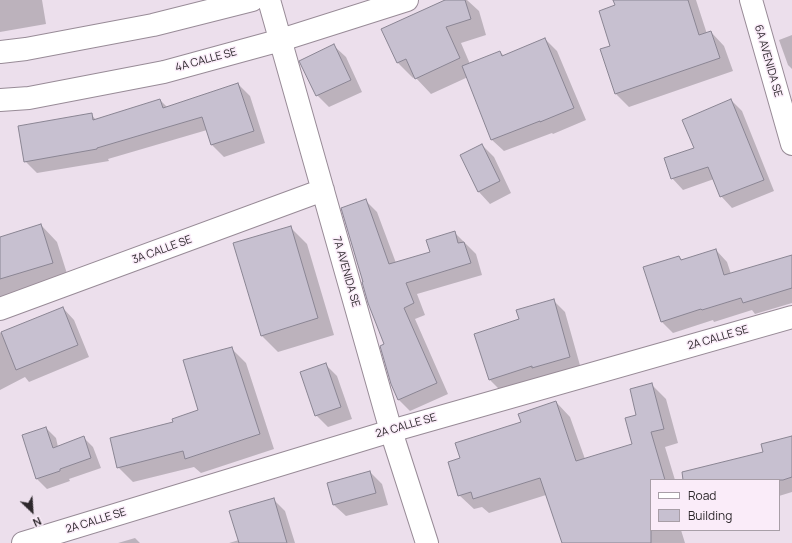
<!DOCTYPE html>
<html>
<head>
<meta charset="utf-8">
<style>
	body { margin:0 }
	#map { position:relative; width:792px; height:543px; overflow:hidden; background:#ecdfec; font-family:Manrope,sans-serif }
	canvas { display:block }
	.legend { position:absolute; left:650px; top:479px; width:130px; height:52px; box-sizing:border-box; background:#faecf9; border:1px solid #a89ea7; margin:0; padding:5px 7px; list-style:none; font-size:12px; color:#2d282c }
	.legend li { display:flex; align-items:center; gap:8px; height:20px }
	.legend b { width:20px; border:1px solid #a89ea7 }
	.north { position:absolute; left:12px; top:491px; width:40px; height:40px; -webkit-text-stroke:3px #faecf9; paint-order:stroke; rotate:155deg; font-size:11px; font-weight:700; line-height:16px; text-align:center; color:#2d282c }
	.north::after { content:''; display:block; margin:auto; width:14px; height:18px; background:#2d282c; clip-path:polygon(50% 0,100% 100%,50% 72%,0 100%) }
</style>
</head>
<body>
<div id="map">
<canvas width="792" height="543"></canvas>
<ul class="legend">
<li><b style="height:5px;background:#fff"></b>Road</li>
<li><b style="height:11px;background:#c7c0d0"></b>Building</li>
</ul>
<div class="north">N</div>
</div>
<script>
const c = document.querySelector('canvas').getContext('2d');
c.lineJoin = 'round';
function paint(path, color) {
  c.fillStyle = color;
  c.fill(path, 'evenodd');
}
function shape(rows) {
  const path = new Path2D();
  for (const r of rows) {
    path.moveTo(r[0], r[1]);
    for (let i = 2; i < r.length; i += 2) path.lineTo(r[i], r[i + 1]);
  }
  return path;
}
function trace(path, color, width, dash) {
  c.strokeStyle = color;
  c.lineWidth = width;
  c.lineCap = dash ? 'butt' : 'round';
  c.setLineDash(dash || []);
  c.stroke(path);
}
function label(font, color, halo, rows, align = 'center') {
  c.font = font + ' Manrope,sans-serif';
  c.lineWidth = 3;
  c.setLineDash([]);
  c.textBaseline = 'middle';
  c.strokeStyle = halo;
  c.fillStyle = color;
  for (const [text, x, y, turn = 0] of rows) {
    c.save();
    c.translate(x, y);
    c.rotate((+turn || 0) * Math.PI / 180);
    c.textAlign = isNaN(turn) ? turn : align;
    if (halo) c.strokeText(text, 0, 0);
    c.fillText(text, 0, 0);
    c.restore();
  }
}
paint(shape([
	[0,0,42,0,46,24,0,32],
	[451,0,467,0,479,11,486,35,461,43,470,64,500,52,504,56,545,39,557,51,586,120,553,134,552,133,504,151,492,140,468,77,431,94,415,77,413,78,397,62],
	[614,0,696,0,707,34,711,32,724,46,733,71,629,107,616,94,612,46,616,5],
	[792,35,792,69,788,65,779,40],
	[334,46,346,57,362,92,329,107,317,95],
	[238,84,250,96,265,143,224,157,212,145,207,130,108,159,109,161,37,173,25,161,91,114,96,120,160,100,168,108],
	[731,100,742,111,774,191,732,208,721,196,714,179,683,190,672,178],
	[482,145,494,157,511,193,490,204,479,192],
	[366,201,377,212,396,263,431,253,454,232,476,254,482,275,417,294,425,315,415,319,448,394,410,411,398,399,386,345],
	[41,225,57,242,69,280,0,301,0,238],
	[290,227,307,244,334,335,278,352,261,335],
	[716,250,727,262,731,274,792,259,792,303,755,314,752,310,714,322,713,320,673,333,661,321,679,257,682,260],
	[553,300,565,312,581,369,502,392,490,380,475,335,520,320],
	[63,308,74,320,89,357,29,382,25,377,0,390,0,333],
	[231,348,246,363,274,449,201,473,194,467,133,482,118,467,199,411],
	[325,364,337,376,352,419,328,427,316,415],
	[651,384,666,399,678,443,665,447,675,480,651,480,651,530,681,530,685,543,563,543,546,495,489,513,482,507,474,509,459,495,461,459,556,402,570,417,585,459,633,445,638,416],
	[46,428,56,438,58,447,83,437,93,447,101,468,69,479,70,481,47,489,37,479],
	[792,440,792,492,779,496,779,480,704,480],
	[370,472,382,484,388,505,346,516,334,505],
	[273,499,285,511,295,543,229,543,239,540],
	[135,538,140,543,118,543]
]), '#0003');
const building = shape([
	[445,0,465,0,471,19,446,27,460,58,415,79,406,59,397,63,381,29,445,0],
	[613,0,688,0,699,35,711,31,720,58,615,94,600,49,610,46,599,11,615,5,613,0],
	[545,38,574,108,540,122,540,121,491,140,462,66,500,51,502,56,545,38],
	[334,44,351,80,316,96,299,61,334,44],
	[238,83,254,131,211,145,202,117,97,148,97,149,24,162,18,126,92,113,93,120,160,99,163,108,238,83],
	[731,99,764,180,720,197,708,167,671,179,664,158,694,148,682,120,731,99],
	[482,144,500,181,478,192,460,155,482,144],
	[366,199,389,264,430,252,426,240,455,231,458,243,464,242,471,263,406,283,414,303,404,308,437,383,398,400,391,384,380,346,384,344,368,303,362,282,363,282,341,208,366,199],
	[41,224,53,263,0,279,0,237,41,224],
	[291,226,318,318,261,336,233,243,291,226],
	[716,249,724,275,792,255,792,288,743,303,741,298,702,310,701,309,661,322,643,267,679,256,681,260,716,249],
	[554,299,570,357,532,368,532,366,489,380,474,334,519,319,516,310,554,299],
	[63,307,78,345,16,370,1,332,63,307],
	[232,347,260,434,185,459,183,451,117,468,110,438,173,422,172,419,198,410,183,360,232,347],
	[326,363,341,407,315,416,300,372,326,363],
	[652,383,664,429,651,432,665,480,651,480,651,543,562,543,540,478,473,499,471,492,458,496,448,462,460,458,455,443,521,422,518,414,556,401,576,461,632,444,625,418,636,415,630,389,652,383],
	[46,427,53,448,84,436,91,458,60,469,60,471,36,479,22,435,46,427],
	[792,436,792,477,783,480,683,480,682,472,763,452,761,444,792,436],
	[370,471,376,493,333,505,327,483,370,471],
	[274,498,287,543,239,543,229,511,274,498]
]);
paint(building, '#c7c0d0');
trace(building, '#8a8593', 1);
const minor = shape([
	[269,0,391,431,427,543],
	[751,0,792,144],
	[0,52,26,49,153,25,252,0],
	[0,100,29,98,164,72,281,40,407,0],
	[0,309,323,190],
	[23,543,391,431,792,317]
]);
trace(minor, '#988b97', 24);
trace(minor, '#fff', 22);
label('11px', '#2d282c', '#faecf9', [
	["4A CALLE SE",206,60,-15],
	["6A AVENIDA SE",768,61,74],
	["3A CALLE SE",162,250,-20],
	["7A AVENIDA SE",346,272,74],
	["2A CALLE SE",718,338,-16],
	["2A CALLE SE",406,426,-16],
	["2A CALLE SE",96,521,-17]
]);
</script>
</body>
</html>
